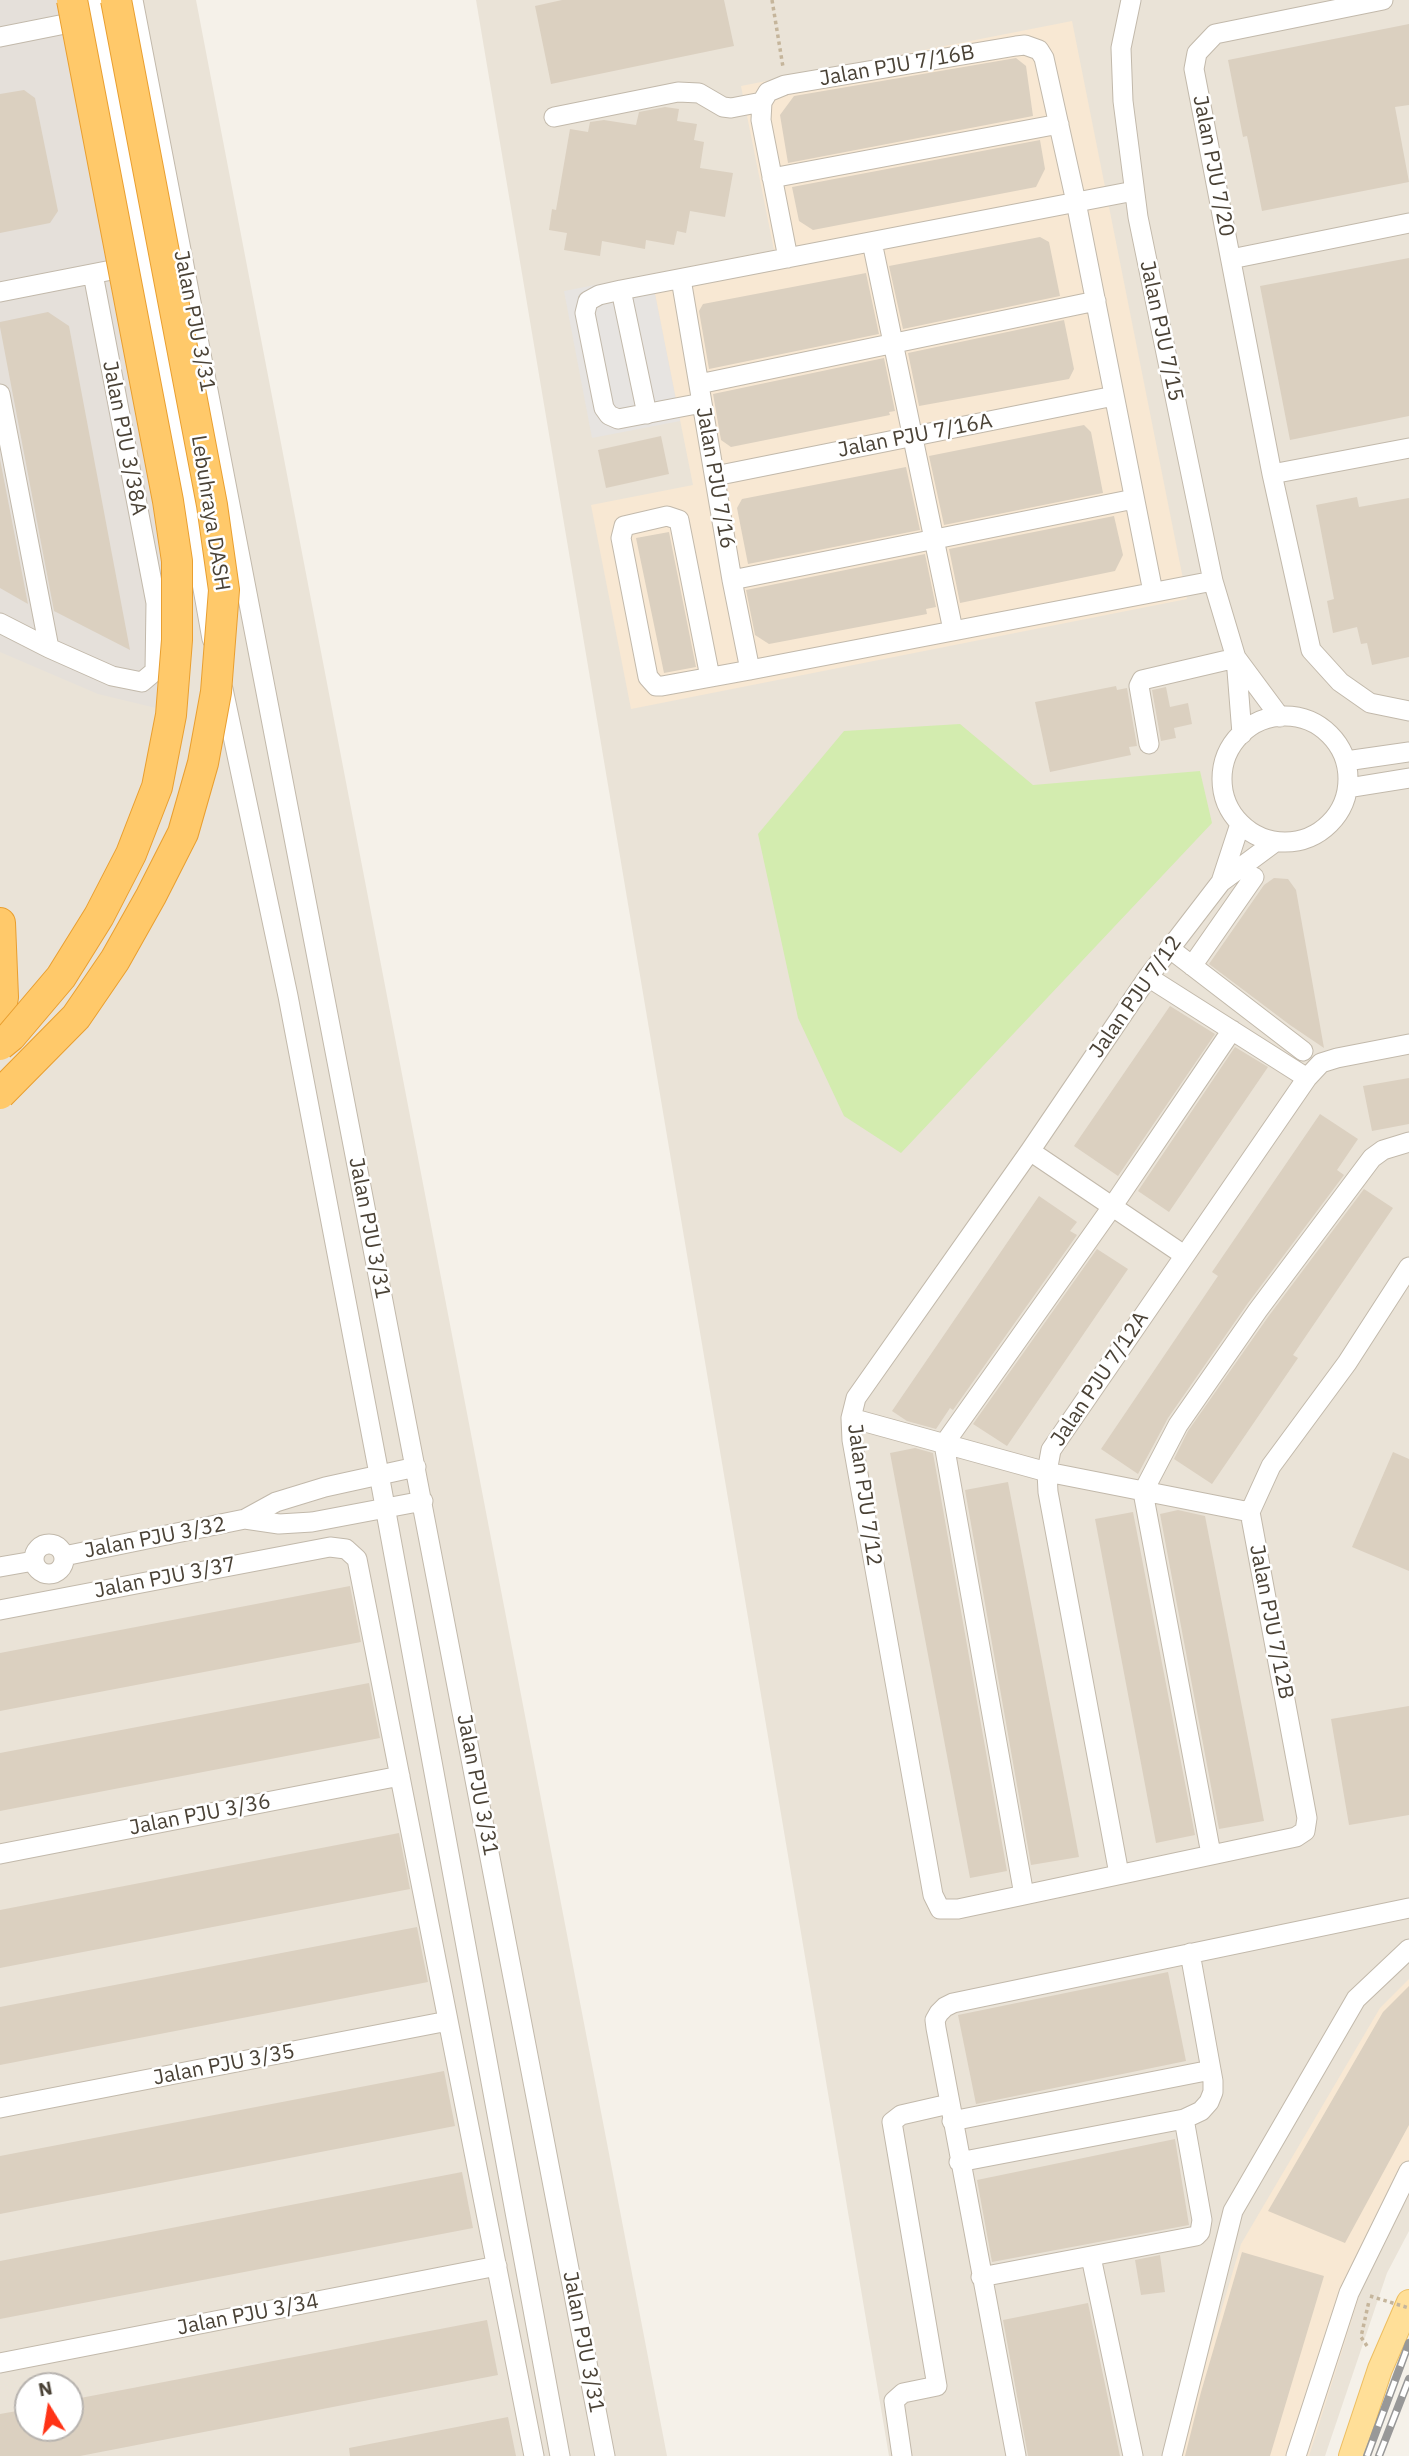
<!DOCTYPE html>
<html>
<head>
<meta charset="utf-8">
<style>
	body { margin:0 }
	#map { position:relative; width:1409px; height:2456px; overflow:hidden; background:#f5f1e9; font-family:"IBM Plex Sans",sans-serif }
	canvas { display:block }
	.north { position:absolute; left:14px; top:2372px; width:70px; height:70px; box-sizing:border-box; background:#fff; border:2px solid #b7b3af; border-radius:50%; rotate:349deg; font-size:19px; font-weight:700; line-height:28px; text-align:center; color:#4a4236 }
	.north::after { content:''; display:block; margin:auto; width:24px; height:32px; background:#ff3316; clip-path:polygon(50% 0,100% 100%,50% 72%,0 100%) }
</style>
</head>
<body>
<div id="map">
<canvas width="1409" height="2456"></canvas>
<div class="north">N</div>
</div>
<script>
const c = document.querySelector('canvas').getContext('2d');
c.lineJoin = 'round';
function paint(path, color) {
  c.fillStyle = color;
  c.fill(path, 'evenodd');
}
function shape(rows) {
  const path = new Path2D();
  for (const r of rows) {
    if (r.length === 3) {
      path.moveTo(r[0] + r[2], r[1]);
      path.arc(r[0], r[1], r[2], 0, 2 * Math.PI);
      continue;
    }
    path.moveTo(r[0], r[1]);
    for (let i = 2; i < r.length; i += 2) path.lineTo(r[i], r[i + 1]);
  }
  return path;
}
function trace(path, color, width, dash) {
  c.strokeStyle = color;
  c.lineWidth = width;
  c.lineCap = dash ? 'butt' : 'round';
  c.setLineDash(dash || []);
  c.stroke(path);
}
function label(font, color, halo, rows, align = 'center') {
  c.font = font + ' "IBM Plex Sans",sans-serif';
  c.lineWidth = 5;
  c.setLineDash([]);
  c.textBaseline = 'middle';
  c.strokeStyle = halo;
  c.fillStyle = color;
  for (const [text, x, y, turn = 0] of rows) {
    c.save();
    c.translate(x, y);
    c.rotate((+turn || 0) * Math.PI / 180);
    c.textAlign = isNaN(turn) ? turn : align;
    if (halo) c.strokeText(text, 0, 0);
    c.fillText(text, 0, 0);
    c.restore();
  }
}
paint(shape([
	[0,0,196,0,667,2456,0,2456],
	[28,2386,70,2386,70,2428,28,2428],
	[476,0,1409,0,1409,2231,1387,2273,1325,2456,889,2456]
]), '#eae3d7');
paint(shape([
	[1072,21,1187,599,631,709,591,505,693,485,651,274,774,250,741,86],
	[1409,1979,1409,2194,1368,2268,1309,2456,1178,2456,1241,2244,1380,2008]
]), '#f8e8d3');
paint(shape([
	[0,0,77,0,185,660,156,708,98,694,0,652]
]), '#e5e0da');
paint(shape([
	[960,724,1033,785,1200,771,1212,823,901,1153,844,1116,798,1018,758,834,844,731]
]), '#d3ecaf');
paint(shape([
	[651,274,680,421,592,438,564,291]
]), '#e7e4e1');
paint(shape([
	[562,0,724,0,734,46,551,84,535,6],
	[1409,24,1409,105,1395,107,1409,182,1262,211,1247,136,1243,137,1228,60],
	[1016,58,1026,66,1033,116,788,163,780,115,794,96],
	[24,90,35,98,58,211,50,223,0,233,0,94],
	[665,107,679,109,677,121,697,124,694,140,704,142,700,168,733,173,725,217,690,211,686,233,677,231,674,245,646,240,645,249,602,241,600,256,564,250,567,233,549,230,552,209,556,210,570,129,588,132,590,122,604,120,636,125,639,112],
	[1040,140,1045,169,1036,187,813,230,799,221,792,187],
	[1040,237,1049,242,1060,296,903,329,889,266],
	[1409,258,1409,416,1290,440,1260,286],
	[866,273,879,334,709,369,699,311,703,304],
	[48,312,69,326,130,650,54,611,0,327,0,322],
	[1064,320,1074,369,1069,379,919,406,908,353],
	[884,358,895,411,889,412,890,415,731,447,721,440,713,394],
	[1084,425,1091,432,1103,493,944,525,929,456],
	[661,436,669,474,606,488,598,450],
	[0,459,28,604,0,588],
	[906,467,920,530,748,564,737,508,742,499],
	[1357,497,1359,507,1409,498,1409,657,1372,665,1367,643,1361,644,1357,627,1333,633,1327,601,1334,599,1316,505],
	[1114,516,1123,555,1115,571,960,603,949,549],
	[669,532,696,667,664,673,636,538],
	[925,554,936,607,926,609,927,614,769,644,755,635,746,590],
	[1116,686,1117,690,1127,688,1137,746,1129,747,1131,755,1050,772,1035,702],
	[1166,687,1170,707,1188,703,1192,724,1174,728,1176,738,1161,741,1152,690],
	[1274,878,1288,879,1296,890,1324,1048,1290,1025,1209,964,1264,885],
	[1170,1006,1215,1034,1118,1176,1074,1146],
	[1235,1047,1268,1067,1169,1212,1138,1191],
	[1409,1078,1409,1124,1372,1131,1363,1086],
	[1320,1114,1358,1139,1337,1170,1344,1175,1248,1303,1168,1418,1138,1474,1101,1449,1218,1276,1212,1272],
	[1364,1189,1393,1208,1293,1355,1298,1358,1212,1484,1174,1459,1188,1431,1268,1317],
	[1039,1196,1077,1222,1070,1231,1077,1235,953,1410,950,1408,936,1429,907,1421,892,1411],
	[1097,1249,1128,1269,1007,1446,973,1424],
	[915,1448,933,1453,1007,1871,970,1878,890,1453],
	[1393,1452,1409,1459,1409,1571,1352,1547],
	[1008,1482,1079,1857,1031,1865,965,1490],
	[1178,1510,1205,1516,1264,1821,1219,1829,1160,1514],
	[1133,1512,1195,1835,1156,1843,1095,1519],
	[350,1586,361,1642,0,1711,0,1653],
	[369,1683,380,1738,0,1811,0,1753],
	[1409,1706,1409,1815,1349,1825,1331,1719],
	[399,1833,410,1889,0,1968,0,1910],
	[417,1927,428,1982,0,2065,0,2007],
	[1168,1972,1186,2061,976,2104,958,2015],
	[1409,1986,1409,2125,1345,2243,1268,2211,1383,2012],
	[444,2071,455,2126,0,2214,0,2156],
	[1175,2139,1189,2225,992,2262,977,2180],
	[462,2172,473,2228,0,2319,0,2261],
	[1242,2252,1324,2276,1270,2456,1185,2456,1201,2392],
	[1160,2255,1165,2292,1141,2295,1135,2260],
	[1088,2303,1120,2456,1028,2456,1003,2320],
	[487,2320,498,2375,80,2456,0,2456,0,2414,28,2409,28,2428,70,2428,70,2400],
	[508,2417,516,2456,350,2456,349,2448]
]), '#dbd0c0');
const minor = shape([
	[93,0,145,264,212,639],
	[133,0,605,2456],
	[1131,0,1121,48,1123,101,1138,217,1213,581,1236,658,1242,734],
	[1383,0,1215,34,1197,53,1194,69,1272,474,1311,650,1340,682,1370,703,1409,711],
	[0,37,85,20],
	[554,117,678,92,699,93,723,107,731,108,762,102],
	[772,178,1059,124],
	[872,242,953,630],
	[788,258,761,120,762,102,768,92,785,85,1016,46,1025,45,1039,50,1044,58,1076,202,1153,592],
	[1231,259,1409,223],
	[681,279,732,580,750,670],
	[621,290,599,295,588,301,585,313,604,408,609,415,618,419,702,403],
	[0,292,132,266],
	[699,384,1096,301],
	[0,394,49,648],
	[647,414,621,290,1134,191],
	[1272,474,1409,448],
	[715,476,1114,396],
	[732,580,1134,499],
	[0,623,49,648,112,676,142,682,155,671,156,603,93,274],
	[1237,659,1280,717],
	[710,677,679,520,667,516,624,526,621,538,648,677,656,686,662,686,750,670,1213,581],
	[223,689,288,996,379,1474,560,2456],
	[1285,779,63],
	[1149,744,1139,686,1142,680,1236,658],
	[1346,761,1409,752],
	[1348,788,1409,778],
	[1275,842,1221,882,1148,977,1030,1151,856,1398,851,1418,852,1440,933,1895,940,1909,958,1909,1024,1895,1296,1837,1305,1831,1307,1818,1250,1512,1271,1466,1347,1363,1409,1267],
	[1221,882,1240,824],
	[1169,948,1303,1051],
	[1192,966,1254,877],
	[1148,977,1307,1078],
	[1030,1151,1184,1255],
	[851,1418,1047,1472,1250,1512],
	[245,1519,279,1524,312,1522,423,1501],
	[49,1559,15],
	[64,1556,245,1519,276,1502,325,1487,416,1467],
	[0,1567,34,1561],
	[0,1610,330,1547,346,1549,357,1559,534,2456],
	[0,1854,400,1776],
	[1211,1854,1143,1492,1178,1425,1258,1310,1372,1158,1383,1150,1409,1142],
	[1119,1874,1048,1492,1047,1472,1051,1450,1307,1078,1321,1063,1337,1058,1409,1044],
	[1024,1895,944,1444,1112,1207,1232,1030],
	[0,2108,448,2021],
	[952,2121,1211,2070],
	[959,2162,1184,2119,1201,2111,1209,2102,1213,2092,1213,2081,1190,1953],
	[1091,2257,1133,2456],
	[981,2277,1196,2236,1200,2232,1202,2220,1184,2119],
	[0,2363,497,2266],
	[902,2456,894,2401,903,2393,937,2386,892,2122,901,2115,949,2104],
	[1016,2456,936,2028,935,2020,939,2013,945,2007,953,2003,1409,1908],
	[1172,2456,1233,2211,1356,1999,1409,1949],
	[1296,2456,1349,2293,1409,2171]
]);
const major = shape([
	[1351,2456,1380,2369,1409,2302]
]);
const highway = shape([
	[0,923,3,997,0,1014]
]);
trace(minor, '#c2b9ab', 21);
trace(major, '#edbe60', 26);
trace(highway, '#e99f30', 32);
trace(shape([
	[772,0,783,67],
	[1367,2346,1361,2337,1369,2301]
]), '#c5b59b', 3.5, [3.5, 3.5]);
trace(minor, '#fff', 19);
trace(major, '#ffdf98', 24);
trace(highway, '#ffc96a', 30);
const rail = shape([
	[1367,2456,1409,2343],
	[1379,2456,1409,2379]
]);
trace(rail, '#989898', 8);
trace(rail, '#fff', 5, [16]);
const highwayBridge = shape([
	[0,1045,11,1036,61,977,99,916,131,854,157,787,171,715,177,640,177,561,168,501,72,0],
	[0,1094,76,1017,115,960,151,896,183,833,203,763,216,692,224,590,212,505,116,0]
]);
trace(highwayBridge, '#e99f30', 32, []);
trace(shape([
	[1370,2296,1409,2308]
]), '#c5b59b', 3.5, [3.5, 3.5]);
trace(highwayBridge, '#ffc96a', 30);
label('21px', '#4a4236', '#fff', [
	["Jalan PJU 7/16B",897,66,-10],
	["Jalan PJU 7/20",1213,166,79],
	["Jalan PJU 3/31",194,321,79],
	["Jalan PJU 7/15",1161,331,78],
	["Jalan PJU 7/16A",915,436,-11],
	["Jalan PJU 3/38A",124,438,79],
	["Jalan PJU 7/16",715,478,80],
	["Lebuhraya DASH",210,513,81],
	["Jalan PJU 7/12",1136,997,-55],
	["Jalan PJU 3/31",369,1228,79],
	["Jalan PJU 7/12A",1100,1379,-56],
	["Jalan PJU 7/12",864,1495,82],
	["Jalan PJU 3/32",155,1538,-11],
	["Jalan PJU 3/37",165,1578,-11],
	["Jalan PJU 7/12B",1271,1622,79],
	["Jalan PJU 3/31",477,1785,79],
	["Jalan PJU 3/36",200,1815,-11],
	["Jalan PJU 3/35",224,2065,-11],
	["Jalan PJU 3/34",248,2315,-11],
	["Jalan PJU 3/31",583,2342,79]
]);
</script>
</body>
</html>
